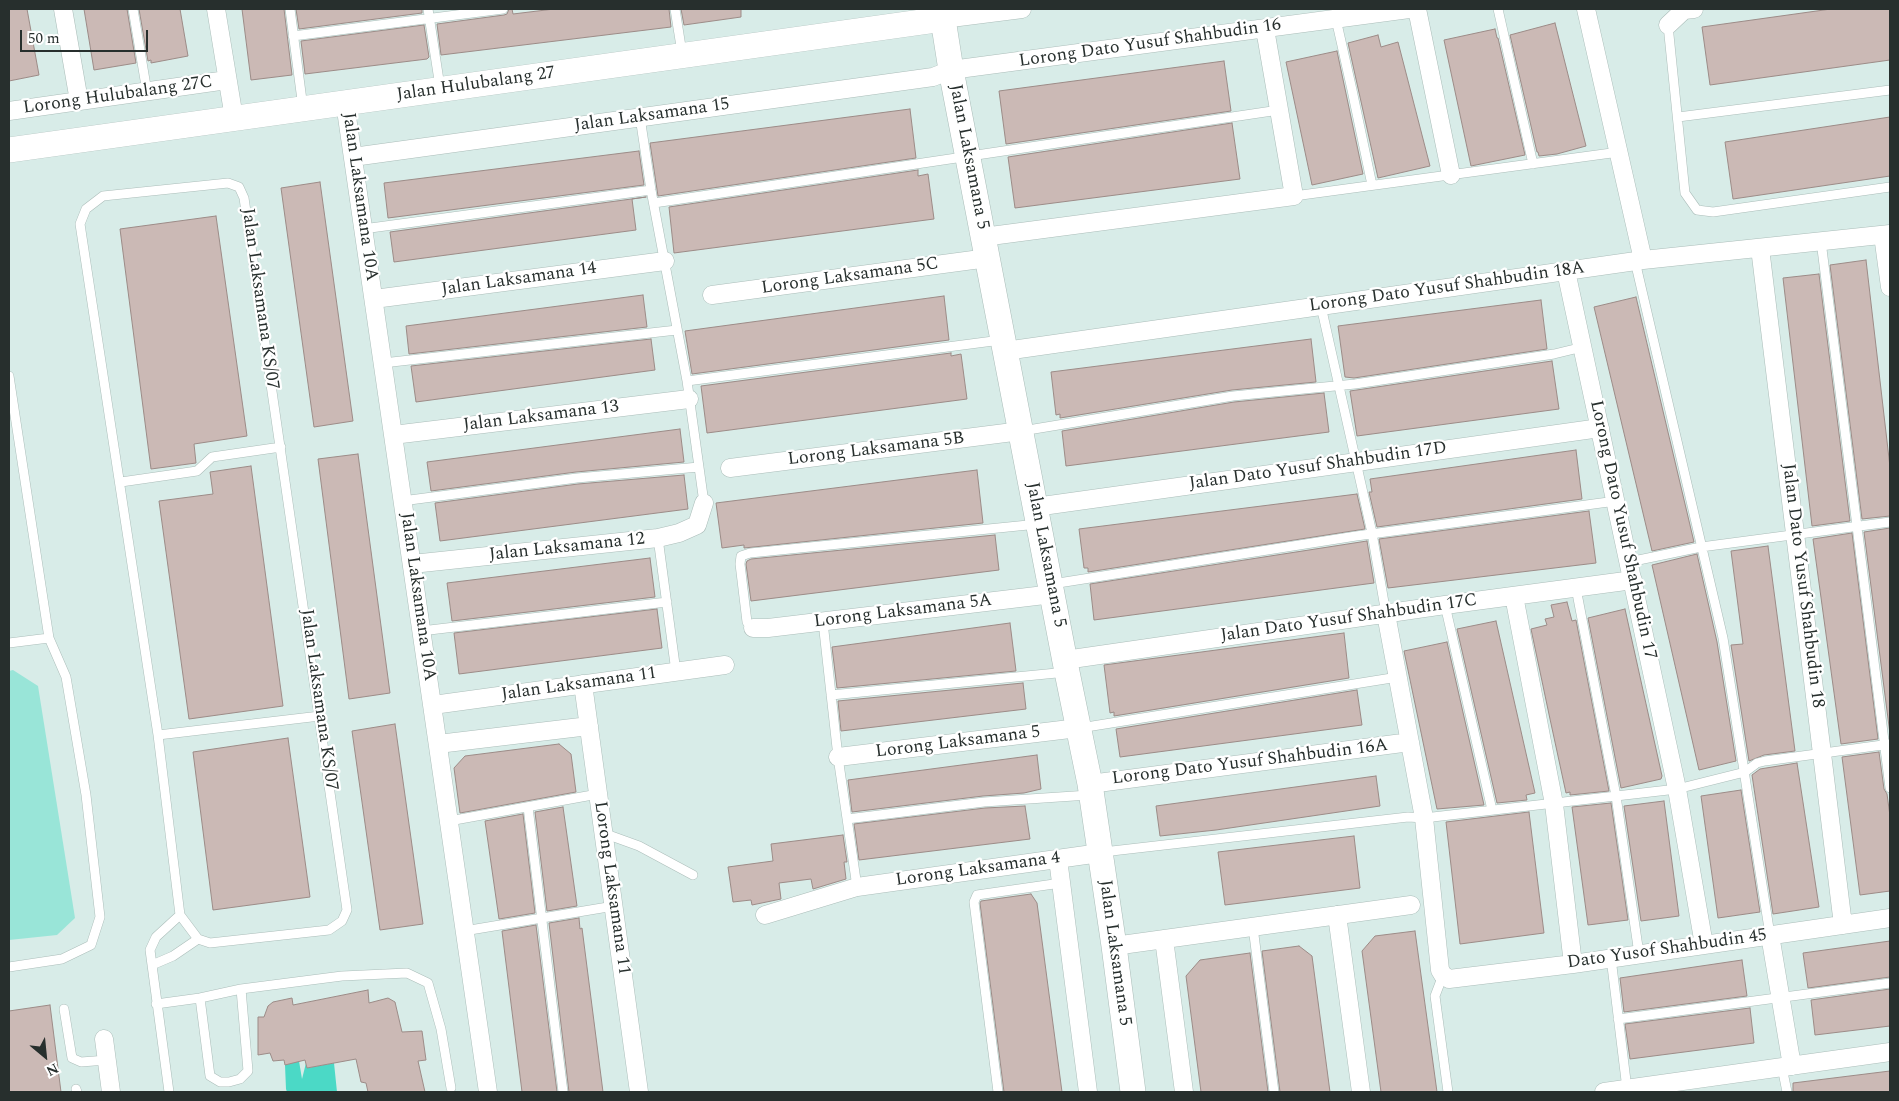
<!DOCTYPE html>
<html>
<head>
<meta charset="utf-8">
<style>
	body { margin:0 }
	#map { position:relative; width:1899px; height:1101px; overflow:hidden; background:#d8ece8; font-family:Spectral,serif }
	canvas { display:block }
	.frame { position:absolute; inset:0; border:10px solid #272f2d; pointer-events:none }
	.north { position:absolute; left:20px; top:1031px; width:50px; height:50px; -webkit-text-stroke:4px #fff; paint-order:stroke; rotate:152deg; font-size:14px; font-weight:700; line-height:20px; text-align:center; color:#272f2d }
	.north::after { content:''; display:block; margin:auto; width:18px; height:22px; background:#272f2d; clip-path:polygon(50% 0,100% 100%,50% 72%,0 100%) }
	.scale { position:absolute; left:20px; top:30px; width:128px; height:22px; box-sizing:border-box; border:2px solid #272f2d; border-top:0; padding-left:6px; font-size:15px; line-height:18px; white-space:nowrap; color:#272f2d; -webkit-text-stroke:4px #fff; paint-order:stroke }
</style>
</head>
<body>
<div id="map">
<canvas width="1899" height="1101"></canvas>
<div class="frame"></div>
<div class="north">N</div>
<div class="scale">50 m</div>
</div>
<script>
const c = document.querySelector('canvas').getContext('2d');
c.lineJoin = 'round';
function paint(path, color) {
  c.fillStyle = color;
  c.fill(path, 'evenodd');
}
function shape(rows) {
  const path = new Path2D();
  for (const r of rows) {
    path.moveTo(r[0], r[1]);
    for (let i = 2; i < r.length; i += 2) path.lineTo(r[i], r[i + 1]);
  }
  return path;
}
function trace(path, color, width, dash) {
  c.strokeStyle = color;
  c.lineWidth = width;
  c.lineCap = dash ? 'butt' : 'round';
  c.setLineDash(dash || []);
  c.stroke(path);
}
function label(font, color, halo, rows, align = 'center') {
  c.font = font + ' Spectral,serif';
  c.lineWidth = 4.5;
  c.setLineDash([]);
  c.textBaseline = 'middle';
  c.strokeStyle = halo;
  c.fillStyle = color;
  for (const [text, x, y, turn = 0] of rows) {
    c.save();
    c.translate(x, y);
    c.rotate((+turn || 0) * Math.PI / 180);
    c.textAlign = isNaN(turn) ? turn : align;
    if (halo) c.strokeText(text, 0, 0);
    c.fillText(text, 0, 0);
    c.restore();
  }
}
paint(shape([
	[13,670,38,686,75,918,57,935,9,940,9,671]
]), '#99e5d8');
paint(shape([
	[299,1061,302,1079,306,1063,307,1068,334,1063,337,1092,287,1092,286,1089,285,1065]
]), '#4bd9c6');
const building = shape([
	[9,9,27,9,39,75,9,81,9,9],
	[84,9,127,9,136,63,94,70,84,9],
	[139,9,180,9,188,56,151,63,151,60,148,61,139,9],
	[242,9,284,9,292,75,251,80,242,9],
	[296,9,422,9,422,13,299,29,296,9],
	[509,9,512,9,513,14,554,9,669,9,671,27,441,55,437,24,504,15,507,14,509,9],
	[681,9,741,9,741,17,684,25,681,9],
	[1831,9,1890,9,1890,60,1710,85,1702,27,1831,9],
	[1555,23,1586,146,1557,154,1539,156,1538,152,1537,152,1510,35,1555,23],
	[424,25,429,57,427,59,305,74,301,41,424,25],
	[1495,29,1497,38,1498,38,1525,155,1471,166,1444,40,1495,29],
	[1378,35,1381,47,1398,42,1430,166,1378,178,1348,43,1378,35],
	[1337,51,1363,174,1312,185,1286,62,1337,51],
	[1224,61,1231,111,1006,144,999,91,1224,61],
	[910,109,916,158,658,196,650,143,910,109],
	[1890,117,1890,176,1733,199,1725,142,1890,117],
	[1232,123,1240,179,1015,208,1008,157,1232,123],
	[639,151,644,185,388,218,384,183,639,151],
	[918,170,918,176,928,174,934,219,674,253,669,207,918,170],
	[320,182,353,421,314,427,281,188,320,182],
	[646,197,632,199,636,230,394,262,390,232,646,197],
	[216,216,247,436,194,444,196,463,151,469,120,229,216,216],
	[1866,260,1890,467,1890,516,1862,519,1830,265,1866,260],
	[1819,274,1850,521,1812,526,1783,278,1819,274],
	[643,295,647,327,409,354,406,326,643,295],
	[944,296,949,340,692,374,685,331,944,296],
	[1636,297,1694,542,1652,551,1594,307,1636,297],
	[1541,300,1547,349,1354,378,1345,377,1338,326,1541,300],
	[651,339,655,370,416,402,411,366,651,339],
	[1311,339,1316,382,1232,390,1060,418,1060,414,1056,415,1051,372,1311,339],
	[951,353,951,356,961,354,967,399,707,433,701,386,951,353],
	[1552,361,1559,409,1357,436,1350,391,1552,361],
	[1324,393,1329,432,1066,466,1062,431,1234,402,1324,393],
	[680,429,684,462,576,472,431,491,427,462,680,429],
	[1576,450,1582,499,1377,527,1369,492,1372,492,1370,479,1576,450],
	[358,454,390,693,349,699,318,459,358,454],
	[251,466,283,706,189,719,159,501,213,494,210,472,251,466],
	[977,470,983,523,744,548,744,545,722,548,716,503,977,470],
	[684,475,688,509,440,541,435,503,578,484,684,475],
	[1357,494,1365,529,1088,572,1088,568,1084,568,1079,529,1357,494],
	[1589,511,1596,563,1388,588,1379,539,1589,511],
	[1890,528,1890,734,1864,532,1890,528],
	[1852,533,1878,739,1841,744,1813,539,1852,533],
	[995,535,999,570,751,601,746,564,747,561,751,559,995,535],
	[1367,541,1374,583,1094,620,1090,584,1367,541],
	[1768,546,1795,751,1764,755,1749,761,1731,645,1743,644,1731,551,1768,546],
	[1697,554,1717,642,1736,761,1699,770,1652,565,1697,554],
	[650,558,655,597,452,621,447,583,650,558],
	[1567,602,1572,621,1576,620,1609,791,1570,795,1570,792,1566,793,1550,719,1531,629,1547,625,1545,619,1554,617,1551,605,1567,602],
	[657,609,662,648,459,674,454,633,657,609],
	[1625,609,1662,776,1661,779,1621,788,1588,618,1625,609],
	[1496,621,1535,793,1526,795,1527,800,1497,803,1457,629,1496,621],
	[1010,623,1016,671,837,688,832,647,1010,623],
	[1344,633,1349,678,1114,716,1114,712,1110,713,1104,665,1344,633],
	[1447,642,1484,805,1437,809,1404,651,1447,642],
	[1023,683,1026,709,841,731,838,701,1023,683],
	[1357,690,1362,725,1120,757,1116,729,1357,690],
	[395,724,423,924,380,930,352,731,395,724],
	[288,738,310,897,213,910,193,752,288,738],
	[559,744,571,754,576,792,460,813,454,768,465,756,559,744],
	[1879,752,1884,789,1887,794,1890,816,1890,891,1860,895,1842,757,1879,752],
	[1037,755,1041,789,1024,793,983,796,852,812,848,780,1037,755],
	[1797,763,1819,907,1773,914,1752,775,1760,769,1797,763],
	[1376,776,1380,806,1216,830,1160,836,1156,806,1376,776],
	[1741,790,1760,912,1718,918,1701,796,1741,790],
	[1664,801,1679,916,1641,921,1624,806,1664,801],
	[1611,803,1628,920,1588,925,1572,807,1611,803],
	[1025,806,1030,839,859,860,854,824,985,808,1025,806],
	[563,807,577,906,547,911,535,812,563,807],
	[1529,812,1544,933,1460,944,1446,822,1529,812],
	[523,814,535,913,499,919,485,821,523,814],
	[843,835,847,862,844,862,846,879,813,889,811,879,779,883,781,899,752,905,751,900,733,902,728,867,773,861,771,844,843,835],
	[1354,836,1360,888,1225,905,1218,852,1354,836],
	[1031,894,1037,903,1062,1092,1004,1092,980,903,981,901,1031,894],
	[579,918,580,929,582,928,603,1092,569,1092,549,923,579,918],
	[536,925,557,1092,522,1092,502,931,536,925],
	[1415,931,1437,1092,1381,1092,1362,951,1375,936,1415,931],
	[1890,941,1890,977,1808,988,1803,953,1890,941],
	[1299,946,1312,956,1330,1092,1280,1092,1262,951,1299,946],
	[1250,953,1268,1092,1201,1092,1186,976,1200,960,1250,953],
	[1742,960,1747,996,1624,1012,1620,978,1742,960],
	[1890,989,1890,1026,1815,1035,1811,1000,1890,989],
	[368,990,369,1003,388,998,395,1002,402,1032,422,1031,426,1060,418,1061,425,1092,368,1092,366,1083,361,1082,356,1059,307,1068,305,1060,285,1065,284,1060,273,1061,270,1053,258,1055,258,1017,264,1017,268,1006,273,1002,292,998,293,1005,368,990],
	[50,1005,61,1092,9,1092,9,1011,50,1005],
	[1750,1008,1754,1043,1630,1059,1625,1024,1750,1008],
	[1890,1071,1890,1092,1793,1092,1793,1083,1890,1071]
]);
paint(building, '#cbb9b5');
trace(building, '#9c8b87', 1);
const lane = shape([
	[133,9,147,92],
	[290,9,303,108],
	[428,9,440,87],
	[675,9,682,53],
	[1498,9,1533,164],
	[1336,19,1352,90,1372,185],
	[1668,25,1685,193,1697,210,1713,212,1890,187],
	[293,36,503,9],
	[640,117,651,190,687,381,704,503],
	[1678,117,1890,90],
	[228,183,239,187,244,198,347,910,342,921,329,930,210,943,198,939,180,915,158,735,80,224,86,209,103,196,228,183],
	[1294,196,1619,152],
	[654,203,1279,110],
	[363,229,651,190],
	[1821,241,1890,788],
	[1635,261,1723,638,1770,935],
	[1321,306,1372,533,1386,614],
	[383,363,677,330],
	[9,376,49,638],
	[687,381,1001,340],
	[1022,431,1233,396,1355,384,1554,354,1583,347],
	[121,482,197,471,212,457,281,447],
	[402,501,577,478,699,467],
	[658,538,676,672],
	[1629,562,1701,547,1890,522],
	[1052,584,1356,536,1616,501],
	[1576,588,1616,796,1639,954],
	[1445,605,1492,810],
	[823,622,838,757,857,887],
	[753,628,747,622,740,564,741,556,750,553,1038,524],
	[421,631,667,602],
	[9,643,49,638,66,677,86,795,100,917,91,945,62,959,9,967],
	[831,695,1067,672],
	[1080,728,1398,677],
	[158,735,320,716],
	[528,807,563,1092],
	[847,819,984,802,1089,795],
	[449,821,598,794],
	[603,833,639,846,693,875],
	[1103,852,1408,817,1424,818,1677,789,1745,772,1757,763,1765,761,1890,744],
	[1253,927,1274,1092],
	[464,931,614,906],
	[1611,958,1627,1089],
	[152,965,173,956,198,939],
	[1443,975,1435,996,1448,1092],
	[200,998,210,1076,220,1082,229,1082,240,1079,248,1071,241,989],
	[156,1004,200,998,241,989,342,976,407,973,428,983,441,1029,451,1088],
	[64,1009,72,1058,81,1062,107,1060],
	[1618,1019,1890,983],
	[1782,1067,1787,1092],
	[76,1089,77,1092],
	[169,1092,150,950,156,937,180,915],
	[998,1092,974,902,977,895,1061,883]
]);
const street = shape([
	[63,9,79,101],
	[216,9,234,118],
	[1417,9,1451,175],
	[1586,9,1643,260],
	[943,19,1022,9],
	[1668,25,1684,10,1694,9],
	[345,103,488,1092],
	[9,111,227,80],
	[353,157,933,77,951,70,1409,9],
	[1883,235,1890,287],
	[983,237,1294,196,1265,29],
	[1760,248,1843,925],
	[1566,271,1677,789,1704,945],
	[712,295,988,258],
	[374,299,665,261],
	[1005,351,1643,260,1890,234],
	[393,435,689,399],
	[730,468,1021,431],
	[1035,507,1600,428],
	[412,564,658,538,679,533,697,525,704,503],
	[1514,596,1554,804,1573,964],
	[1386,614,1424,818,1440,970,1443,975,1449,979,1573,964,1890,918],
	[753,628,768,628,1053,594],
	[1065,660,1445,605,1633,580],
	[583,684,639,1092],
	[433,705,725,665],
	[438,744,589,726],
	[838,757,1078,728],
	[1090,784,1410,742],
	[1058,859,1088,1092],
	[765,915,857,887,1100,853],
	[1337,915,1361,1092],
	[1770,935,1792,1066],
	[1164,939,1184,1092],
	[1114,946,1411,905],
	[104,1039,111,1092],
	[1604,1092,1890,1052]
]);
const secondary = shape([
	[9,150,943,19,951,70,1067,672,1090,784,1114,946,1133,1092]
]);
trace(lane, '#abbdb9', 10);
trace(street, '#abbdb9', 19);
trace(secondary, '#abbdb9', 26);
trace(lane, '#fff', 9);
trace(street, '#fff', 18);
trace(secondary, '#fff', 25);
label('18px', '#272f2d', '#fff', [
	["Lorong Dato Yusuf Shahbudin 16",1150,44,-8],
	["Jalan Hulubalang 27",476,85,-8],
	["Lorong Hulubalang 27C",118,96,-8],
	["Jalan Laksamana 15",652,116,-8],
	["Jalan Laksamana 5",968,157,79],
	["Jalan Laksamana 10A",359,197,82],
	["Lorong Laksamana 5C",850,277,-8],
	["Jalan Laksamana 14",519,280,-8],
	["Lorong Dato Yusuf Shahbudin 18A",1447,288,-8],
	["Jalan Laksamana KS/07",259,299,82],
	["Jalan Laksamana 13",541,417,-7],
	["Lorong Laksamana 5B",876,450,-7],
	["Jalan Dato Yusuf Shahbudin 17D",1318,467,-8],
	["Lorong Dato Yusuf Shahbudin 17",1622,530,78],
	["Jalan Laksamana 12",567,548,-6],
	["Jalan Laksamana 5",1045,555,79],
	["Jalan Dato Yusuf Shahbudin 18",1802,586,83],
	["Jalan Laksamana 10A",417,597,82],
	["Lorong Laksamana 5A",903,612,-7],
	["Jalan Dato Yusuf Shahbudin 17C",1349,619,-8],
	["Jalan Laksamana 11",579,685,-8],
	["Jalan Laksamana KS/07",318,700,82],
	["Lorong Laksamana 5",958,743,-7],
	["Lorong Dato Yusuf Shahbudin 16A",1250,763,-7],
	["Lorong Laksamana 4",978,870,-8],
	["Lorong Laksamana 11",611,888,82],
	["Dato Yusof Shahbudin 45",1667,950,-8],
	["Jalan Laksamana 5",1114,953,82]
]);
</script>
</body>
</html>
